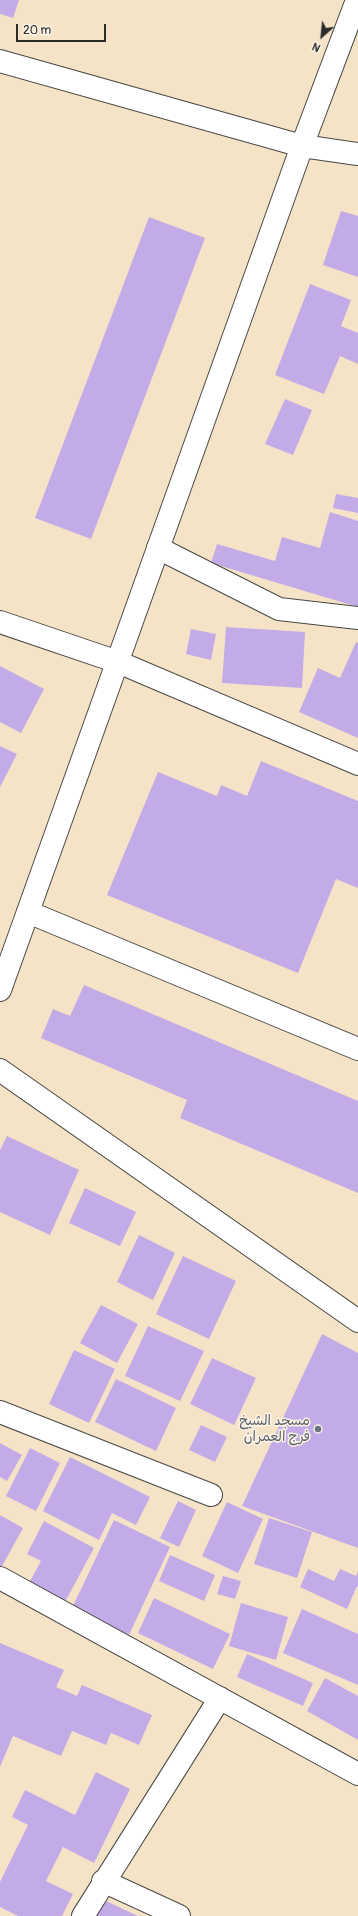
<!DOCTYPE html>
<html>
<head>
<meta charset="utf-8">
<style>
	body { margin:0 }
	#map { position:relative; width:358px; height:1916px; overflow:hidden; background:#f5e3c8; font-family:Pangolin,sans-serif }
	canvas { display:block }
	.north { position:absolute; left:302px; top:16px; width:40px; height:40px; -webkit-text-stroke:3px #fcf5e5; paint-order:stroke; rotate:207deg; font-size:11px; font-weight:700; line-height:16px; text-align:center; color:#2b2b2b }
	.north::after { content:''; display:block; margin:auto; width:14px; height:18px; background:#2b2b2b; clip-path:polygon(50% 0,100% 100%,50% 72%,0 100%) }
	.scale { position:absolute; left:16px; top:24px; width:90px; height:18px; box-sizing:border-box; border:2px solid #2b2b2b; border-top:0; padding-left:5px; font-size:12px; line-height:14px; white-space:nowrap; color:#2b2b2b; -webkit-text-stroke:3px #fcf5e5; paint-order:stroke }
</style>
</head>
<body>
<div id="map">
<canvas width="358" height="1916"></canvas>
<div class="north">N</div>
<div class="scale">20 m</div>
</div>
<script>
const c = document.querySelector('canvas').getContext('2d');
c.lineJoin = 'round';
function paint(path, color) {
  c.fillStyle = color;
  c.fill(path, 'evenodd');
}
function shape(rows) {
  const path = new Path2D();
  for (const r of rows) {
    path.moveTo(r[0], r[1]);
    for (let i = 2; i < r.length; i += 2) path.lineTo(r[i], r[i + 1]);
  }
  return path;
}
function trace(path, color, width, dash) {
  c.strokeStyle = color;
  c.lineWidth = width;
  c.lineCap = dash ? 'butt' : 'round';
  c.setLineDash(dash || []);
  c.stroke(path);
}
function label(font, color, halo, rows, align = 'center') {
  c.font = font + ' Pangolin,"Playpen Sans Arabic",sans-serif';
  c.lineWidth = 3;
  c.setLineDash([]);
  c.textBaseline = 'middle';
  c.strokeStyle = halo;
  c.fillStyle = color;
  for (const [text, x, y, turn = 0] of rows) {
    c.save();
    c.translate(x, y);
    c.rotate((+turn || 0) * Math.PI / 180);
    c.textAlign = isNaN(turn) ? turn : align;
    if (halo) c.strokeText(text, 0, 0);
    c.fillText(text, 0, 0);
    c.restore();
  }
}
paint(shape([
	[0,0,19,0,13,18,0,14],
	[341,211,358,216,358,277,323,265],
	[149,217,205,238,91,539,35,518],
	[310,284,351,300,341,326,358,333,358,364,340,356,324,394,275,375],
	[285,399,312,410,293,455,265,444],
	[336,494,358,498,358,513,333,508],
	[330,512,358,521,358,607,211,563,217,544,275,561,282,537,320,548],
	[226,627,305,632,302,688,222,683],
	[191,629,216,634,211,660,186,654],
	[356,642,358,643,358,738,299,712,318,668,340,678],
	[0,666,44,689,21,733,0,722],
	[0,746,17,754,0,787],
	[261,761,358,801,358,888,336,879,298,973,107,895,158,772,217,796,221,785,247,796],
	[84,985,358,1101,358,1193,180,1118,187,1100,41,1038,53,1009,70,1016],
	[7,1136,79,1170,50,1235,0,1212,0,1150],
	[85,1188,136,1212,120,1246,69,1223],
	[139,1235,175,1253,153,1300,117,1282],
	[183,1256,236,1281,209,1339,156,1314],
	[101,1305,138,1324,117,1363,80,1343],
	[148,1326,204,1351,180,1401,125,1376],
	[322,1334,358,1353,358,1548,242,1506],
	[74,1350,115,1369,89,1423,49,1404],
	[212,1358,256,1378,234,1425,190,1404],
	[116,1379,176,1408,156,1451,95,1422],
	[201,1425,227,1437,215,1462,189,1450],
	[0,1443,22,1455,7,1481,0,1477],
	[30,1448,60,1463,36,1511,6,1496],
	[70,1457,150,1497,136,1525,112,1513,99,1540,43,1511],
	[178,1501,196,1510,179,1547,160,1538],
	[227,1502,263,1519,238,1573,202,1556],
	[0,1515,23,1528,0,1570],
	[269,1518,312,1532,297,1578,254,1564],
	[114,1520,170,1547,129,1635,72,1608],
	[44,1521,94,1548,65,1602,29,1583,41,1561,27,1554],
	[170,1555,215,1575,204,1601,159,1581],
	[308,1569,334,1581,340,1569,356,1576,358,1571,358,1587,357,1586,347,1609,300,1587],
	[223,1576,241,1581,235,1599,217,1594],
	[154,1598,230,1634,213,1669,138,1633],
	[241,1603,288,1617,276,1660,229,1646],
	[302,1609,358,1634,358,1685,283,1653],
	[0,1643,64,1670,56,1687,77,1696,82,1685,152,1715,139,1745,111,1733,106,1745,72,1731,61,1756,13,1736,0,1767],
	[247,1654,313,1683,303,1706,237,1677],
	[325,1678,358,1696,358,1740,307,1711],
	[96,1772,130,1789,94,1863,63,1847,46,1881,73,1894,62,1916,18,1916,0,1907,0,1882,28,1825,12,1817,25,1790,75,1815],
	[104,1900,138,1916,96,1916]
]), '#c3abe7');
const minor = shape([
	[158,548,279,609,358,618],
	[0,622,118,662,358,764],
	[28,912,358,1049],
	[0,1070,358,1321],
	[0,1412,211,1495],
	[0,1578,358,1774],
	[103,1881,179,1916],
	[83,1916,220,1698]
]);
const tertiary = shape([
	[0,61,302,146,358,154],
	[0,990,302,146,357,0]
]);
trace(minor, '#494743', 24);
trace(tertiary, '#494743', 24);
trace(minor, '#fff', 22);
trace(tertiary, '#fff', 22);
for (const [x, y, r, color] of [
	[318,1429,4,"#6b7280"]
]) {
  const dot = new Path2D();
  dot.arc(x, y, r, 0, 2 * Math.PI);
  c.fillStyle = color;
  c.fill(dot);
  trace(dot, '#fcf5e5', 1.5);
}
label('14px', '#5b616d', '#fcf5e5', [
	["مسجد الشيخ",310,1421],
	["فرج العمران",310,1437]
], 'right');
</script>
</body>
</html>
